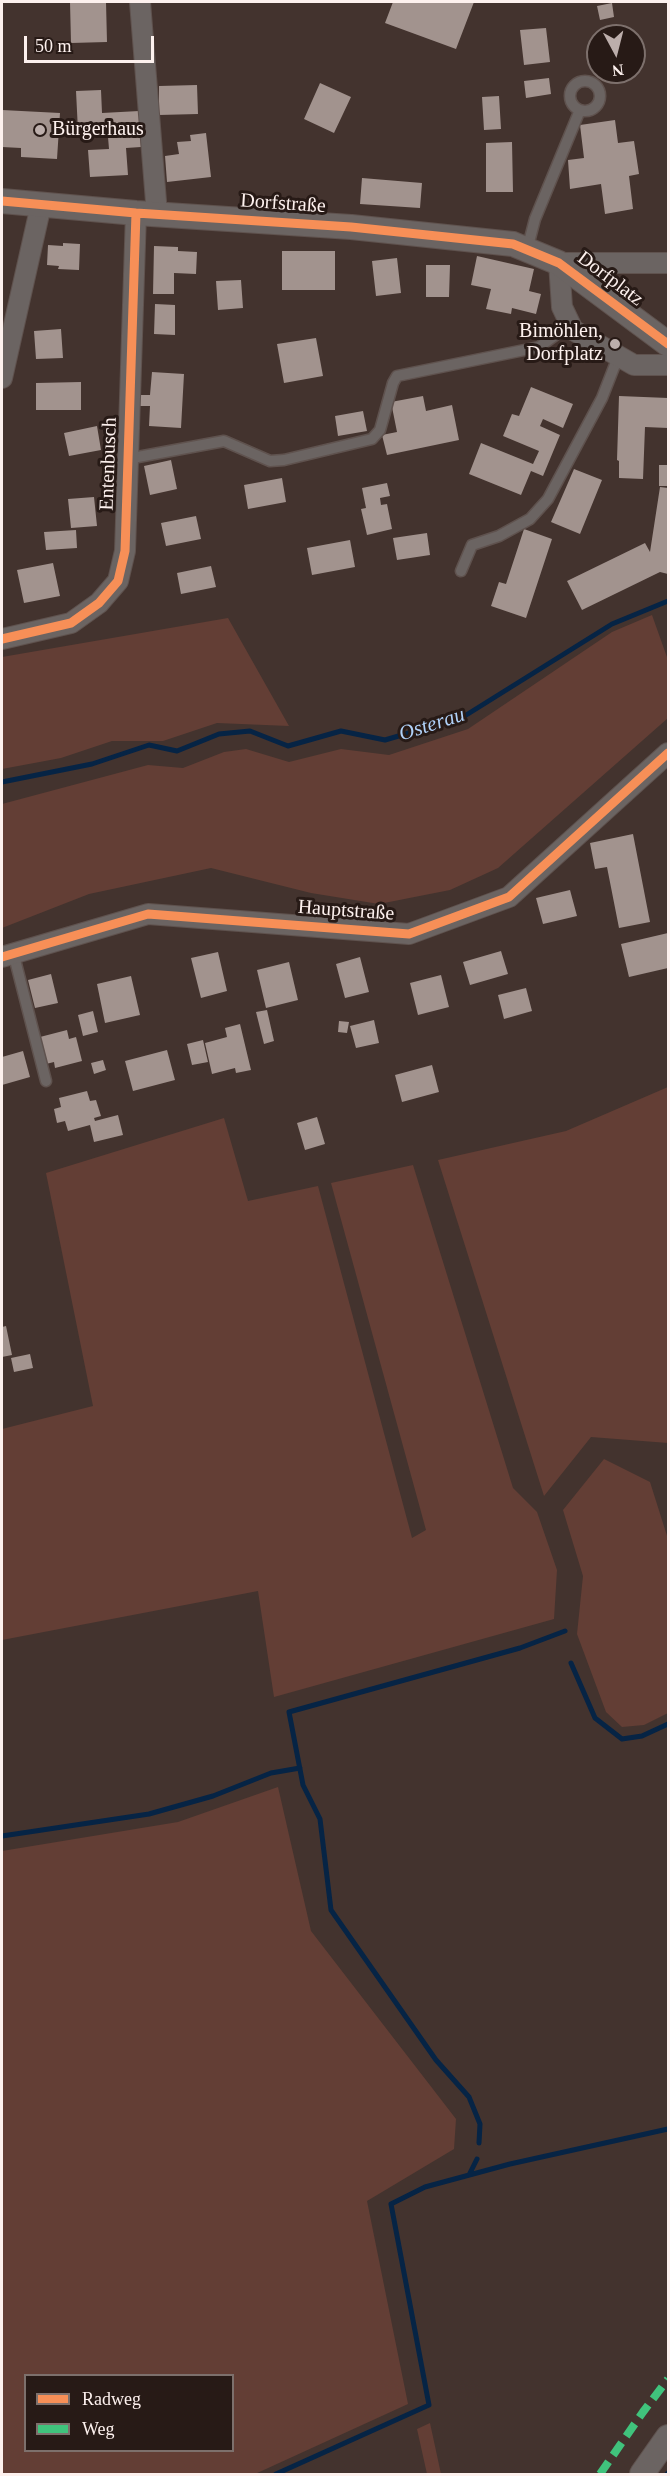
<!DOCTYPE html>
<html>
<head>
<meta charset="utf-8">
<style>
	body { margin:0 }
	#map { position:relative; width:670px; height:2476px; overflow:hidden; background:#43332e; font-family:Georgia,serif }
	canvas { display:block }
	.frame { position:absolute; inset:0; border:3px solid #fdf1ee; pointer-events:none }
	.legend { position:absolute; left:24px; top:2374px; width:210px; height:78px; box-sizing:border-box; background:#271a16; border:2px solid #7d706c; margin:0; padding:8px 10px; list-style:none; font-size:18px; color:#fdf1ee }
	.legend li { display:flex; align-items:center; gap:12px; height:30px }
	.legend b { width:30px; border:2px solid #7d706c }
	.north { position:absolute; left:586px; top:24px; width:60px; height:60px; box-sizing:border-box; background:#271a16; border:2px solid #7d706c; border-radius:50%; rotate:173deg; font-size:16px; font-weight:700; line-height:24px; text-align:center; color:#fdf1ee }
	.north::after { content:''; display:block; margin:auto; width:21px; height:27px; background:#bcaeab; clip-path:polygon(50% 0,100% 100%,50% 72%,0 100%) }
	.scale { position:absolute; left:24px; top:36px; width:130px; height:27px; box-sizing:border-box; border:3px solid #fdf1ee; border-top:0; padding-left:8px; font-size:18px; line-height:21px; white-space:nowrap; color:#fdf1ee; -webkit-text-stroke:4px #271a16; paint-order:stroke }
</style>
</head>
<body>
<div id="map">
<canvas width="670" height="2476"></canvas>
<div class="frame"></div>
<ul class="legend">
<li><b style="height:8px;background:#f78f57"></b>Radweg</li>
<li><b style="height:8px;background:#40c37c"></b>Weg</li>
</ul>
<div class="north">N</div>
<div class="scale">50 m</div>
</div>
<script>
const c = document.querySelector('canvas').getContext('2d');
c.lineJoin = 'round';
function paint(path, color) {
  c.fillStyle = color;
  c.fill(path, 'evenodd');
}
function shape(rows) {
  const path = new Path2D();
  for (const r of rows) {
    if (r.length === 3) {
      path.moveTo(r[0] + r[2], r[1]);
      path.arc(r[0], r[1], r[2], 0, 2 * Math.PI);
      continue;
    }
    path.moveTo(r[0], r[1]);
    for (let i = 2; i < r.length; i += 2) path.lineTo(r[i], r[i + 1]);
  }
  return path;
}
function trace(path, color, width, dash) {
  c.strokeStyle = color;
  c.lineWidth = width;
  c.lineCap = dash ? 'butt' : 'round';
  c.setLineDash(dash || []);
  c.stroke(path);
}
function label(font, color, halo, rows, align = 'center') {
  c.font = font + ' Georgia,serif';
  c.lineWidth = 6;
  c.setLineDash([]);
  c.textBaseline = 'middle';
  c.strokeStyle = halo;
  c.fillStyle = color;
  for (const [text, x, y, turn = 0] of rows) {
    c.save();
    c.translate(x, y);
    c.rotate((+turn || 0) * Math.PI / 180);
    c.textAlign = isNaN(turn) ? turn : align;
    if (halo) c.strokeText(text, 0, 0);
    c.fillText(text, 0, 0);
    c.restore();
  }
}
paint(shape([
	[652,615,668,660,668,718,498,868,450,890,379,904,311,893,211,868,89,894,2,928,2,804,148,765,183,768,224,752,246,749,289,762,341,749,389,755,468,729,612,632],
	[228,618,289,726,217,723,163,741,112,741,61,758,2,769,2,657],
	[668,1087,668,1443,591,1437,544,1496,438,1160,566,1131],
	[224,1118,248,1201,318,1186,412,1538,426,1530,331,1183,413,1165,513,1488,537,1512,557,1570,554,1619,274,1697,258,1591,2,1640,2,1429,93,1406,46,1173],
	[604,1459,650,1482,668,1539,668,1713,644,1725,622,1727,606,1712,577,1634,583,1576,563,1510],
	[278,1787,311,1931,456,2119,454,2149,367,2201,408,2404,255,2474,2,2474,2,1851,178,1822],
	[26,2376,232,2376,232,2450,26,2450],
	[430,2423,441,2474,427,2474,417,2429]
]), '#633e35');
trace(shape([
	[2,782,92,764,149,745,177,751,219,734,250,731,288,746,341,731,385,740,463,717,612,624,668,601],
	[571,1663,595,1718,622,1739,642,1736,668,1724],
	[2,1836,149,1814,213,1796,271,1773,300,1768],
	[479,2143,480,2124,469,2097,436,2060,331,1910,320,1819,303,1785,289,1712,520,1648,565,1631],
	[469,2175,477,2159],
	[276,2474,429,2405,391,2204,425,2187,510,2164,668,2129],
	[667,2474,668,2473]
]), '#062445', 5);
paint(shape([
	[70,2,106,2,107,42,71,43],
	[393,2,474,2,456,49,385,23],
	[612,3,614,17,600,20,597,6],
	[546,28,550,62,524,65,520,30],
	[549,78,551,94,526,98,524,81],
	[320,83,351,97,334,133,304,119],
	[197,85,198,114,159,115,159,86],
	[101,90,102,113,139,111,141,147,126,148,128,175,90,177,88,150,109,149,108,137,96,137,95,129,78,131,76,91],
	[499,96,501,129,484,130,482,97],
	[2,110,60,113,57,159,21,157,21,148,2,147],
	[615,120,618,143,634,141,639,174,629,176,633,209,605,214,601,184,570,189,568,160,584,158,580,125],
	[206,133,211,177,167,182,165,156,179,154,177,142,191,141,190,135],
	[512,142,513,192,486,192,486,143],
	[362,178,422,183,420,208,360,204],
	[63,243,80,244,79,270,58,269,59,266,47,265,48,245,63,246],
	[154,246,178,247,178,251,197,252,196,274,174,273,174,294,153,294],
	[282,251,335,251,335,290,282,290],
	[477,256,534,269,529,291,541,294,536,314,512,308,511,314,486,309,491,289,471,285],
	[397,258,401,293,376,296,372,261],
	[426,265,450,265,449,297,426,297],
	[241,280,243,308,218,310,216,281],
	[155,304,175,305,175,335,154,334],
	[61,329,63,358,36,359,34,331],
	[316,338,323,376,284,383,277,344],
	[152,372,184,374,181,428,149,426,150,406,138,406,139,395,150,395],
	[81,382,81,410,36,410,36,383],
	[531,387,573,404,563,428,543,419,540,426,560,435,543,476,531,471,521,495,469,474,481,443,533,464,539,451,503,436,512,414,519,416],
	[423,396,426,411,452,405,459,440,387,455,382,435,397,432,391,402],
	[619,396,668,398,668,428,645,427,643,479,619,478,619,461,617,460],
	[363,411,367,431,338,436,335,416],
	[97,426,101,450,69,456,64,433],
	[171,460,177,489,150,495,144,466],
	[659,465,668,465,668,486,659,486],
	[574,469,602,480,580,534,551,522],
	[282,478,286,502,248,509,244,485],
	[387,483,390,496,380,498,381,505,387,504,392,529,367,535,361,509,366,508,362,488],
	[660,487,668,488,668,574,660,572,582,610,567,581,645,543,650,552],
	[94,497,97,526,71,528,68,499],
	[196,516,201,539,166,546,161,523],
	[524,529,552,539,526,618,491,606,499,582,506,584],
	[76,530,77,548,46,550,44,532],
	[427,533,430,555,397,560,393,538],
	[350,540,355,567,312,575,307,548],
	[53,563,60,596,24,603,17,570],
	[211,566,216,587,181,594,177,573],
	[633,834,650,922,619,928,607,867,595,869,590,843],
	[570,890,577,916,543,924,536,898],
	[668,933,668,968,629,977,621,944],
	[501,951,508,974,470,985,463,962],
	[218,952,227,991,201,998,191,958],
	[360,957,369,992,345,998,336,964],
	[289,962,298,1000,266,1008,257,970],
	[51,974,58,1003,35,1008,28,980],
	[441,975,449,1007,418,1015,410,983],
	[131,976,140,1015,105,1023,97,984],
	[526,988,532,1011,504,1019,498,995],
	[267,1010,274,1041,264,1044,256,1012],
	[93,1011,98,1032,83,1036,78,1015],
	[374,1020,379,1043,356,1048,350,1026],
	[339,1021,349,1022,347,1033,338,1032],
	[240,1024,251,1070,236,1073,235,1068,212,1074,205,1043,227,1037,225,1028],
	[67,1030,69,1039,76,1037,82,1061,55,1068,54,1062,46,1064,40,1037],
	[203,1040,208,1062,192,1065,187,1044],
	[167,1050,175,1080,133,1091,125,1061],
	[23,1051,30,1077,2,1085,2,1057],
	[103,1060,106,1070,94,1074,91,1063],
	[432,1065,439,1092,402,1102,395,1075],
	[87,1091,90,1101,96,1100,101,1116,94,1118,95,1121,118,1115,123,1135,94,1142,90,1125,68,1131,65,1121,57,1123,54,1109,61,1107,59,1098],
	[317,1117,325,1144,305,1150,297,1123],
	[6,1326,12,1355,2,1357,2,1327],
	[30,1354,33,1368,14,1372,11,1358]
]), '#a2938e');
const service = shape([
	[585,96,15],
	[527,250,535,219,580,110],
	[127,459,224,441,270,461,284,460,372,439,380,430,393,383,397,376,539,347,571,324],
	[461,571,472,545,499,536,530,519,548,499,602,398,618,357],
	[13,952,46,1081]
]);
const minor = shape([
	[140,2,157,214],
	[668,263,559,263,562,307,573,330,634,365,668,365],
	[2,378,41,205],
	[2,639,71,623,99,603,118,581,125,551,136,213],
	[2,957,148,914,409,934,509,897,668,753]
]);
const tertiary = shape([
	[2,201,136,213,351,227,513,244,559,263,668,344],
	[642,2474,668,2437]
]);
trace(service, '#5f524e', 13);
trace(minor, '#5f524e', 22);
trace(tertiary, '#5f524e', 26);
trace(service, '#6b6462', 10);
trace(minor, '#6b6462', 20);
trace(tertiary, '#6b6462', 24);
trace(shape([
	[600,2474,643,2412,668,2379]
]), '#40c37c', 8, [15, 8]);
trace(shape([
	[2,201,136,213,351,227,513,244,559,263,668,344],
	[2,639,71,623,99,603,118,581,125,551,136,213],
	[2,957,148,914,409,934,509,897,668,753]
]), '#f78f57', 9);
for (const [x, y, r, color] of [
	[40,130,6,"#bcaeab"],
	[615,344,6,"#bcaeab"]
]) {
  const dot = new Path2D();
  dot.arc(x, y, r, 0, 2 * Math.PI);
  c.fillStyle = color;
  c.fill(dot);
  trace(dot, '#271a16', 2);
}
label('20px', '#fdf1ee', '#271a16', [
	["Bürgerhaus",52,130],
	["Bimöhlen,",603,332,"right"],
	["Dorfplatz",603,355,"right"]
], 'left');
label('20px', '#fdf1ee', '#271a16', [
	["Dorfstraße",283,204,4],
	["Dorfplatz",610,279,37],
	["Entenbusch",109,464,-88],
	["Hauptstraße",346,911,4]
]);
label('italic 21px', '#b0d1f8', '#271a16', [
	["Osterau",432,725,-18]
]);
</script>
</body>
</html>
